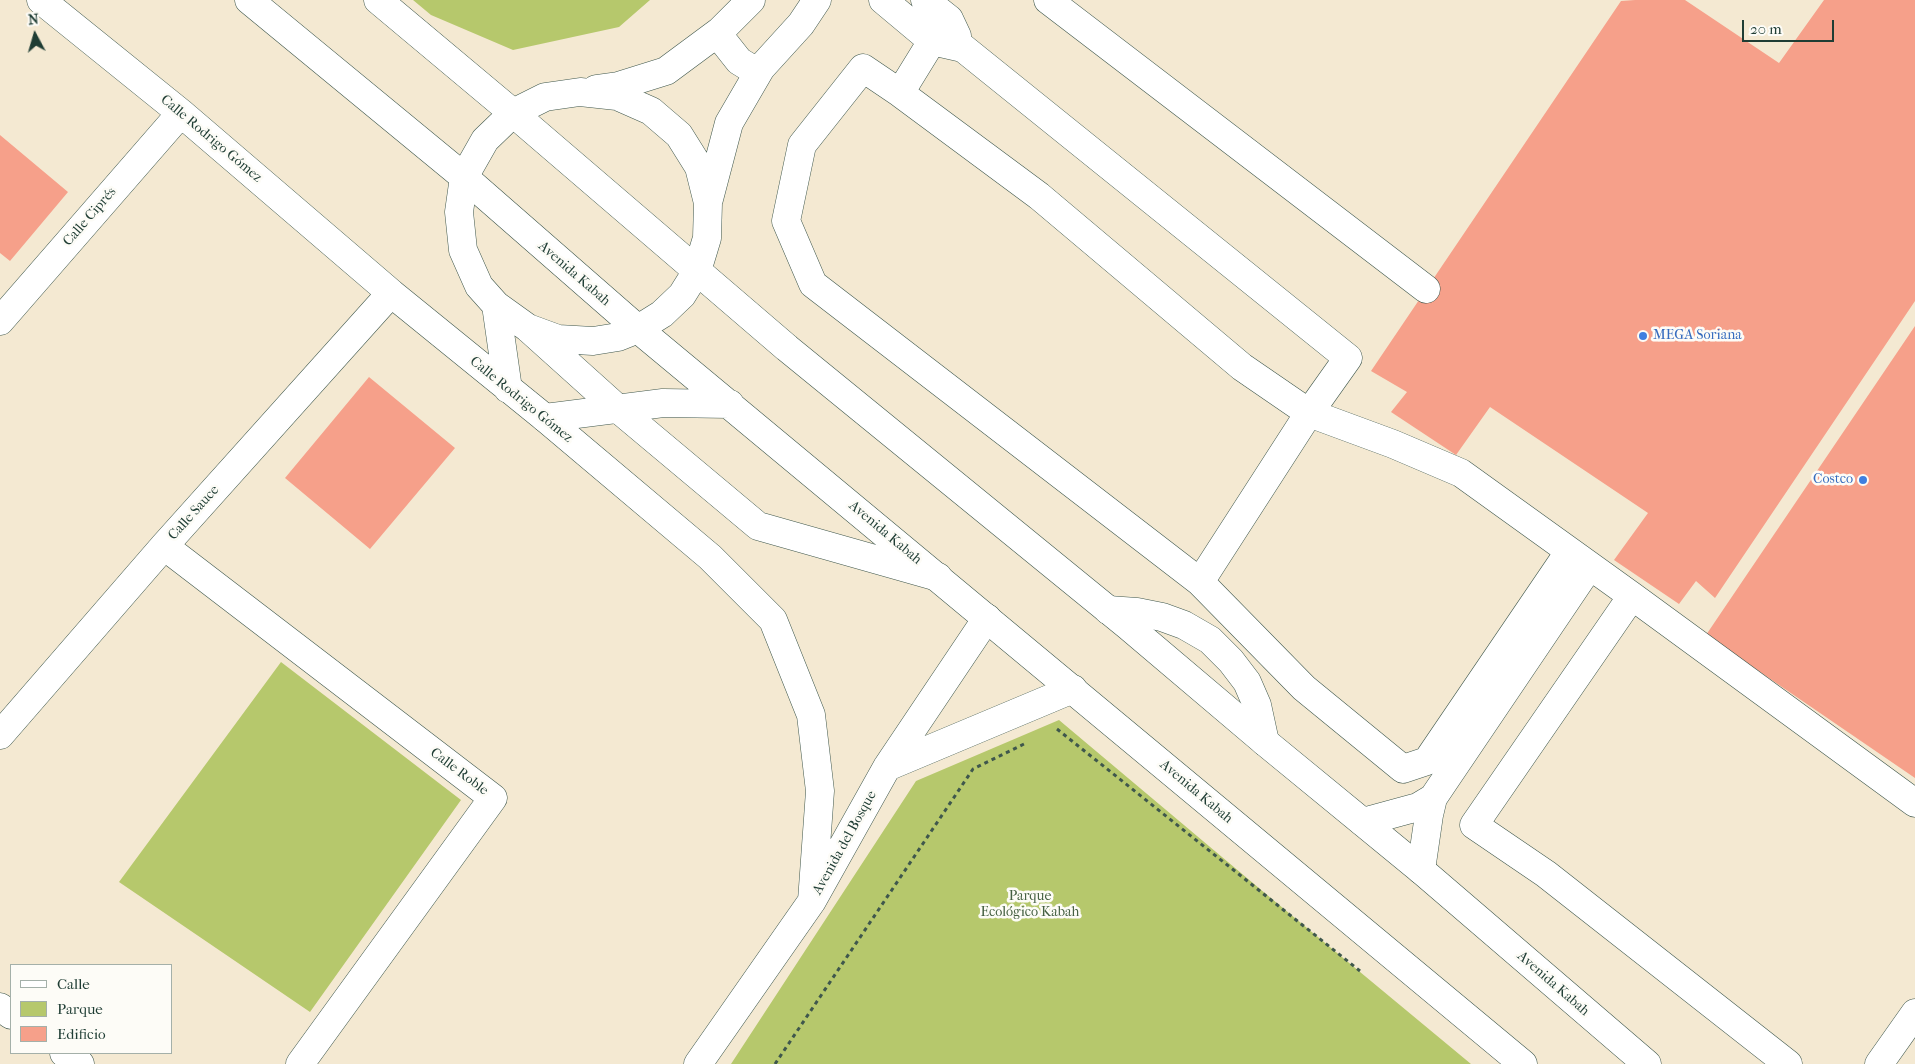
<!DOCTYPE html>
<html>
<head>
<meta charset="utf-8">
<style>
	body { margin:0 }
	#map { position:relative; width:1915px; height:1064px; overflow:hidden; background:#f4e9d2; font-family:"IM FELL French Canon",serif }
	canvas { display:block }
	.legend { position:absolute; left:10px; top:964px; width:162px; height:90px; box-sizing:border-box; background:#fdfcf7; border:1px solid #a4b0a9; margin:0; padding:6px 9px; list-style:none; font-size:15px; color:#1f3d34 }
	.legend li { display:flex; align-items:center; gap:10px; height:25px }
	.legend b { width:25px; border:1px solid #a4b0a9 }
	.north { position:absolute; left:10px; top:10px; width:50px; height:50px; -webkit-text-stroke:4px #fdfcf7; paint-order:stroke; rotate:354deg; font-size:14px; font-weight:700; line-height:20px; text-align:center; color:#1f3d34 }
	.north::after { content:''; display:block; margin:auto; width:18px; height:22px; background:#1f3d34; clip-path:polygon(50% 0,100% 100%,50% 72%,0 100%) }
	.scale { position:absolute; left:1742px; top:20px; width:92px; height:22px; box-sizing:border-box; border:2px solid #1f3d34; border-top:0; padding-left:6px; font-size:15px; line-height:18px; white-space:nowrap; color:#1f3d34; -webkit-text-stroke:4px #fdfcf7; paint-order:stroke }
</style>
</head>
<body>
<div id="map">
<canvas width="1915" height="1064"></canvas>
<ul class="legend">
<li><b style="height:6px;background:#fff"></b>Calle</li>
<li><b style="height:14px;background:#b6c86c"></b>Parque</li>
<li><b style="height:14px;background:#f6a08a"></b>Edificio</li>
</ul>
<div class="north">N</div>
<div class="scale">20 m</div>
</div>
<script>
const c = document.querySelector('canvas').getContext('2d');
c.lineJoin = 'round';
function paint(path, color) {
  c.fillStyle = color;
  c.fill(path, 'evenodd');
}
function shape(rows) {
  const path = new Path2D();
  for (const r of rows) {
    path.moveTo(r[0], r[1]);
    for (let i = 2; i < r.length; i += 2) path.lineTo(r[i], r[i + 1]);
  }
  return path;
}
function trace(path, color, width, dash) {
  c.strokeStyle = color;
  c.lineWidth = width;
  c.lineCap = dash ? 'butt' : 'round';
  c.setLineDash(dash || []);
  c.stroke(path);
}
function label(font, color, halo, rows, align = 'center') {
  c.font = font + ' "IM FELL French Canon",serif';
  c.lineWidth = 5;
  c.setLineDash([]);
  c.textBaseline = 'middle';
  c.strokeStyle = halo;
  c.fillStyle = color;
  for (const [text, x, y, turn = 0] of rows) {
    c.save();
    c.translate(x, y);
    c.rotate((+turn || 0) * Math.PI / 180);
    c.textAlign = isNaN(turn) ? turn : align;
    if (halo) c.strokeText(text, 0, 0);
    c.fillText(text, 0, 0);
    c.restore();
  }
}
paint(shape([
	[413,0,650,0,619,27,513,50,431,15],
	[281,662,461,800,310,1012,119,882],
	[1059,720,1266,894,1471,1064,731,1064,916,781]
]), '#b6c86c');
paint(shape([
	[1635,0,1685,0,1779,63,1824,0,1915,0,1915,301,1715,598,1696,581,1679,604,1614,560,1648,513,1490,407,1456,455,1391,412,1407,392,1371,371,1621,1],
	[0,135,68,192,10,261,0,253],
	[1915,326,1915,778,1706,635],
	[369,377,455,448,370,549,285,478]
]), '#f6a08a');
const minor = shape([
	[41,0,181,113,391,293,545,418,710,557,773,620,811,715,820,791,812,901],
	[883,0,932,41,963,48,1348,358,1309,413,1200,582],
	[925,0,949,19,957,36],
	[1048,0,1426,289],
	[720,31,724,42,739,61,752,69,761,68],
	[596,89,618,86,666,71,720,31,751,0],
	[900,93,932,41,949,19],
	[709,199,729,123,761,68,801,24,817,0],
	[496,305,508,389],
	[0,321,181,113],
	[528,328,558,339,593,341,618,337,638,329,662,314,682,295,697,271,707,238,708,203,699,167,679,135,651,111,617,96,580,92,545,97,513,113,485,140,464,177,459,212,463,250,479,286,496,305,528,328,617,408,758,526,938,577],
	[164,546,493,798,300,1064],
	[1569,552,1427,761,1403,769,1304,688,1200,582,813,284,786,221,802,145,863,68,900,93,1039,196,1242,367,1309,413,1393,444,1461,473,1632,596,1915,803],
	[1632,596,1474,825,1546,874,1788,1064],
	[1108,610,1137,612,1162,617,1184,625,1210,640,1231,661,1247,682,1257,705,1265,742],
	[0,735,164,546,391,293],
	[887,767,1073,689],
	[1363,822,1418,807,1433,798],
	[1421,870,1429,815,1433,798,1589,567],
	[0,1007,11,1015],
	[64,1053,80,1064],
	[698,1064,812,901,887,767,987,618],
	[1879,1064,1915,1013]
]);
const major = shape([
	[249,0,464,177,638,329,1523,1064],
	[378,0,513,113,787,348,1128,626,1265,742,1421,870,1647,1064],
	[545,418,663,403,730,404]
]);
trace(minor, '#3f574c', 29);
trace(major, '#3f574c', 29);
trace(shape([
	[1057,729,1360,971],
	[775,1064,973,769,1026,743]
]), '#3f574c', 3, [4, 4]);
trace(minor, '#fff', 28);
trace(major, '#fff', 28);
for (const [x, y, r, color] of [
	[1643,336,5,"#3f7fe0"],
	[1863,480,5,"#3f7fe0"]
]) {
  const dot = new Path2D();
  dot.arc(x, y, r, 0, 2 * Math.PI);
  c.fillStyle = color;
  c.fill(dot);
  trace(dot, '#fdfcf7', 2);
}
label('14px', '#1f3d34', '#fdfcf7', [
	["Calle Rodrigo Gómez",211,139,40],
	["Calle Ciprés",90,217,-49],
	["Avenida Kabah",574,274,41],
	["Calle Rodrigo Gómez",521,400,39],
	["Calle Sauce",194,513,-48],
	["Avenida Kabah",885,533,40],
	["Calle Roble",459,772,37],
	["Avenida Kabah",1196,792,40],
	["Avenida del Bosque",845,843,-61],
	["Avenida Kabah",1553,984,41]
]);
label('14px', '#366cbe', '#fdfcf7', [
	["MEGA Soriana",1653,336],
	["Costco",1853,480,"right"]
], 'left');
label('14px', '#456042', '#fdfcf7', [
	["Parque",1030,897],
	["Ecológico Kabah",1030,913]
]);
</script>
</body>
</html>
